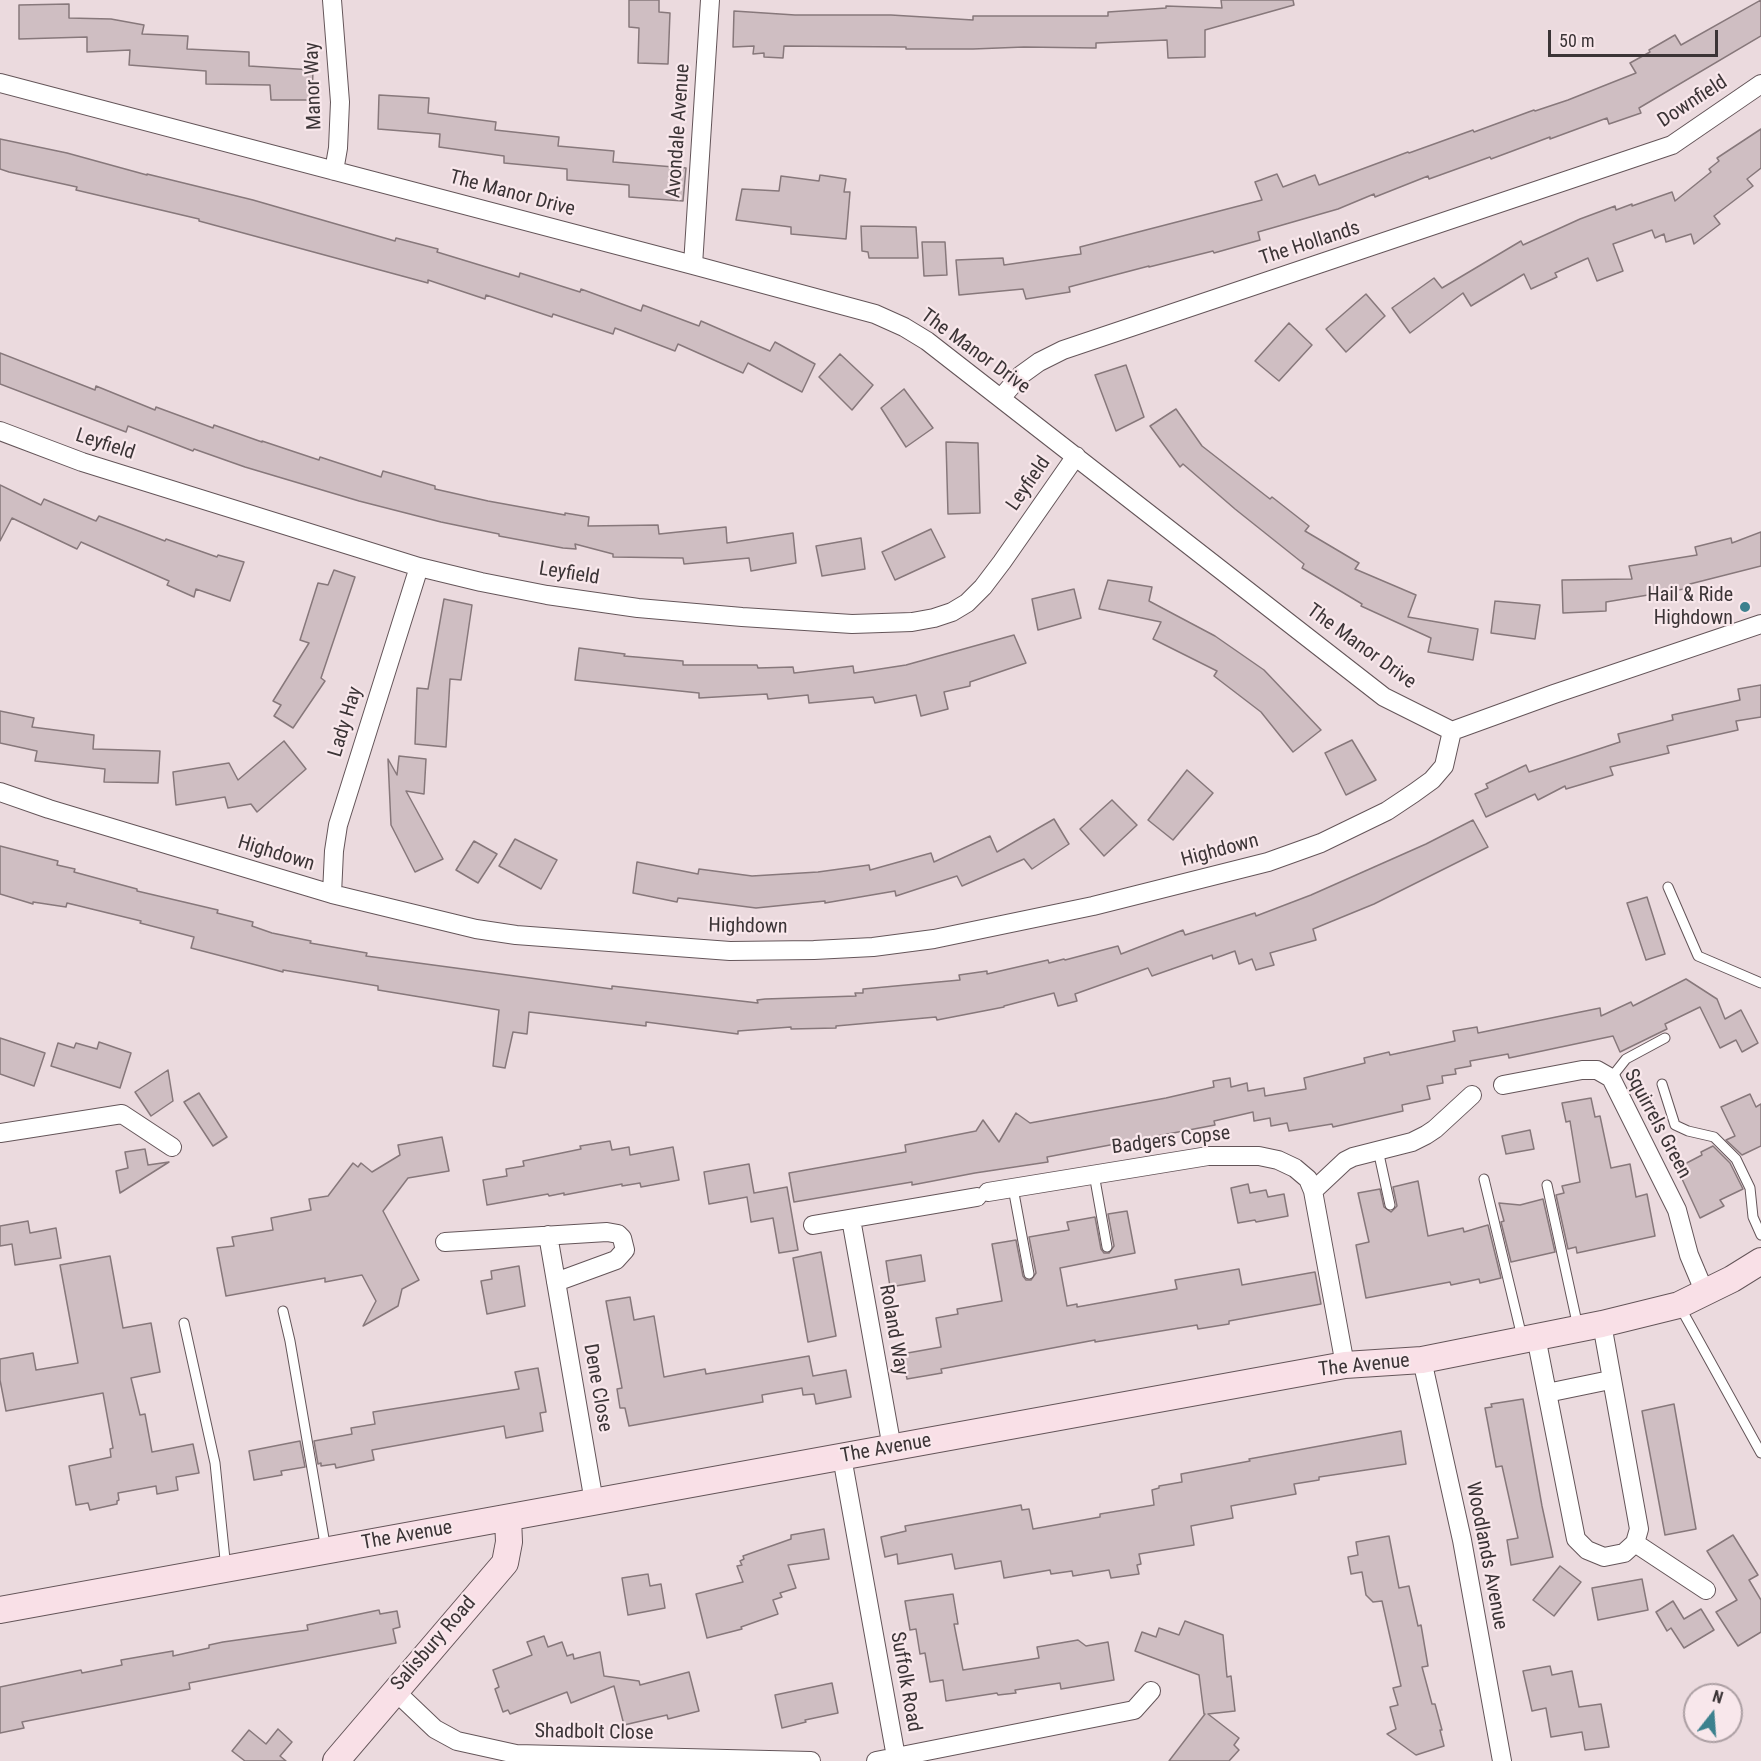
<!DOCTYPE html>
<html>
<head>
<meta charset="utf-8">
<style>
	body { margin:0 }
	#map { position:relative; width:1761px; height:1761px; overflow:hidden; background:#ebdade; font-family:"Roboto Condensed",sans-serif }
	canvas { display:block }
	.north { position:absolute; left:1683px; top:1683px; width:60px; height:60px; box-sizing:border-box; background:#f8e7eb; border:2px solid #ac9fa3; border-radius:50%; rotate:17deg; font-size:16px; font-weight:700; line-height:24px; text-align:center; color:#3b3436 }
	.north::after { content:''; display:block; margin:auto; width:21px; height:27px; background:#3c818e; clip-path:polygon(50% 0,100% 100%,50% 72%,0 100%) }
	.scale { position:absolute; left:1548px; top:30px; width:170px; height:27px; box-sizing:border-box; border:3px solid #3b3436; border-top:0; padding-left:8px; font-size:18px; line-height:21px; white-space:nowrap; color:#3b3436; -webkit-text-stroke:4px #f8e7eb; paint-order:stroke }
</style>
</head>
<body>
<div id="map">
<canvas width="1761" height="1761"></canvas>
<div class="north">N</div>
<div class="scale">50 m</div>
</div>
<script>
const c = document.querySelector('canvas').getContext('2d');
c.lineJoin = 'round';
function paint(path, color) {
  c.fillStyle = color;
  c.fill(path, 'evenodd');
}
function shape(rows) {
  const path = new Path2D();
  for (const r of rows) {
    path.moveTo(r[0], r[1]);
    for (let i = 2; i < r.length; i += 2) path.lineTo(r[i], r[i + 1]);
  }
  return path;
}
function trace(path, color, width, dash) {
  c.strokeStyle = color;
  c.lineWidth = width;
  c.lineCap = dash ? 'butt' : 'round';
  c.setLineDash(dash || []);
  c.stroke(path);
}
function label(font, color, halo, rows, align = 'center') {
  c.font = font + ' "Roboto Condensed",sans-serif';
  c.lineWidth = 4.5;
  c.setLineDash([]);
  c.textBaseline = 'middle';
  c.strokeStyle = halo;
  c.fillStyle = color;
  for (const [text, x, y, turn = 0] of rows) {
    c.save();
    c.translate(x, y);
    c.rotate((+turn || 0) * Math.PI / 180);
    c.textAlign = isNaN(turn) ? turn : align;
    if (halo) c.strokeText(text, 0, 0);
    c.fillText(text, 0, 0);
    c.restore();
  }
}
const building = shape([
	[629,0,659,0,659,12,670,13,668,64,638,63,639,28,629,27,629,0],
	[1221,0,1293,0,1294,5,1205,30,1205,57,1168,58,1167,40,1096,43,1096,48,1024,47,973,49,906,49,906,47,784,46,783,58,764,57,764,53,753,54,754,46,733,47,734,11,795,15,891,15,973,20,973,16,1108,16,1108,12,1166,8,1166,6,1222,8,1221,0],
	[1761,0,1761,36,1639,108,1641,113,1609,124,1607,118,1550,139,1550,137,1491,159,1490,157,1429,179,1428,176,1375,197,1374,194,1338,209,1258,232,1260,240,1214,253,1213,251,1149,267,1149,266,1069,287,1070,292,1026,299,1023,289,959,295,956,260,1003,258,1004,265,1081,254,1080,247,1262,200,1255,182,1277,174,1283,187,1315,175,1319,185,1408,152,1409,153,1473,130,1474,132,1534,110,1535,111,1568,100,1636,73,1630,63,1650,52,1649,50,1675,35,1681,45,1761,0],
	[69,4,69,18,111,19,144,25,142,34,188,36,187,49,249,52,249,66,313,70,312,100,271,100,270,85,206,84,206,71,129,65,130,50,87,52,87,37,19,39,19,5,69,4],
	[379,95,429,98,428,113,496,122,495,130,559,137,558,146,614,151,613,162,686,168,683,201,629,197,629,185,567,180,567,169,504,163,504,156,439,147,440,134,378,129,379,95],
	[1761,129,1761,168,1747,179,1753,186,1714,216,1720,224,1694,244,1691,234,1666,242,1664,234,1655,238,1652,230,1613,244,1623,271,1597,281,1588,258,1555,273,1557,277,1531,289,1524,274,1471,306,1463,293,1410,333,1392,308,1434,278,1442,288,1521,241,1523,245,1580,219,1615,206,1616,210,1632,204,1632,206,1672,192,1675,201,1711,172,1709,169,1719,161,1717,158,1761,129],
	[0,139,67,153,147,175,147,174,253,200,395,241,396,238,438,249,437,252,519,277,520,273,580,292,581,289,641,311,643,305,699,326,701,321,770,351,775,342,815,364,802,392,748,363,743,373,678,344,675,351,615,328,613,334,553,314,552,317,486,295,485,299,428,280,428,283,199,221,199,219,76,190,77,187,9,172,0,169,0,139],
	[820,175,846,179,844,192,850,192,846,239,791,234,791,227,736,220,742,189,779,191,781,176,819,181,820,175],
	[861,226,916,227,918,258,869,258,868,252,862,251,861,226],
	[922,242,945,242,947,275,924,276,922,242],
	[1366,294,1385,316,1346,352,1326,329,1366,294],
	[1289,323,1312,345,1279,381,1255,361,1289,323],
	[0,353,95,390,96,386,155,410,156,407,213,428,214,425,262,442,262,441,319,460,320,457,381,477,383,471,435,486,435,489,488,501,565,515,565,513,589,517,588,526,658,525,659,534,726,527,727,543,793,533,796,563,751,571,749,558,684,564,683,558,613,557,613,554,575,544,576,549,563,548,499,536,499,534,441,522,359,501,245,467,194,449,193,451,128,426,126,432,0,384,0,353],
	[840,354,873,385,852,410,819,377,840,354],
	[1126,365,1144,417,1116,431,1095,375,1126,365],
	[904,389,933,428,906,447,881,408,904,389],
	[1176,409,1202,446,1270,499,1272,497,1309,526,1305,531,1359,563,1355,569,1416,595,1408,617,1478,629,1473,660,1428,652,1431,638,1361,606,1362,604,1302,568,1304,564,1235,509,1183,464,1180,467,1150,426,1176,409],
	[946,442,978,443,980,513,948,514,946,442],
	[0,485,41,505,44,499,96,521,99,516,165,541,166,539,217,557,218,555,244,562,230,601,196,589,194,597,167,585,169,581,81,542,77,549,12,518,0,541,0,485],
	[931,529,945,557,895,580,882,552,931,529],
	[1761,532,1761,566,1690,584,1690,588,1606,602,1606,611,1563,613,1562,580,1632,579,1629,566,1697,555,1695,547,1731,538,1732,543,1761,532],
	[861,538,865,569,822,576,816,546,861,538],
	[334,570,355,577,321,678,325,681,293,728,274,716,281,705,273,701,309,643,300,640,318,583,328,585,334,570],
	[1108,580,1152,587,1149,601,1215,636,1264,670,1321,730,1293,752,1261,712,1214,676,1217,671,1153,639,1161,622,1099,609,1108,580],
	[1074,589,1081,618,1038,630,1032,599,1074,589],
	[444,599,472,605,461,680,450,679,446,747,415,744,417,688,428,689,444,599],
	[1495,601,1540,605,1535,639,1491,633,1495,601],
	[1014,635,1026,663,970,682,970,686,944,692,948,709,921,716,916,695,875,703,873,697,809,703,808,695,768,699,767,694,699,698,699,693,575,680,579,648,625,654,624,656,683,661,683,665,757,665,758,668,793,667,794,673,853,666,854,673,906,665,1014,635],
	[1761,685,1761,717,1736,721,1738,730,1667,746,1669,753,1610,767,1613,775,1566,789,1565,786,1538,800,1535,794,1486,817,1475,794,1488,788,1486,784,1526,765,1529,772,1620,742,1618,734,1673,720,1672,715,1740,700,1738,689,1761,685],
	[0,711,34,718,32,727,94,735,93,749,160,751,158,783,104,782,105,769,35,761,37,751,0,743,0,711],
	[1352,740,1376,780,1346,795,1325,753,1352,740],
	[284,741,306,769,257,812,251,804,228,808,225,797,176,805,173,772,229,763,238,780,284,741],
	[399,756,426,759,424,794,406,791,443,859,415,872,391,825,388,759,397,775,399,756],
	[1187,770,1213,793,1173,840,1148,820,1187,770],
	[1112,800,1137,825,1104,856,1080,829,1112,800],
	[1054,819,1069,844,1032,869,1024,859,962,886,957,876,896,896,895,891,825,903,825,901,756,908,678,898,677,902,633,893,637,862,698,874,699,869,752,876,818,872,869,865,870,870,931,853,934,862,990,836,997,852,1054,819],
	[1473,820,1488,847,1374,904,1313,929,1316,940,1270,953,1274,965,1256,970,1252,959,1239,964,1235,951,1213,959,1212,955,1152,976,1148,968,1075,994,1077,1001,1058,1006,1054,993,1004,1006,1004,1007,937,1020,936,1017,836,1026,836,1028,791,1029,791,1027,738,1031,738,1034,646,1022,646,1026,529,1012,527,1034,513,1032,505,1068,493,1066,499,1010,378,990,378,986,283,970,283,972,191,948,194,937,140,923,141,921,67,903,66,907,33,902,33,904,0,894,0,846,58,861,57,865,75,869,74,872,137,889,137,891,218,910,217,913,253,922,252,926,272,933,311,941,310,943,367,953,366,956,612,989,612,986,758,1003,757,1000,765,999,856,996,855,993,863,993,863,989,960,980,959,975,987,971,987,974,1048,960,1049,963,1064,959,1065,960,1118,946,1121,954,1183,930,1185,935,1255,913,1256,916,1311,895,1426,844,1473,820],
	[515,839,557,860,541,889,499,866,515,839],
	[474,841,497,854,478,883,456,870,474,841],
	[1647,897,1665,954,1646,960,1627,903,1647,897],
	[1686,979,1717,999,1725,1019,1741,1010,1758,1043,1742,1052,1736,1040,1720,1048,1700,1007,1665,1024,1667,1029,1620,1052,1613,1036,1509,1058,1508,1054,1470,1061,1471,1066,1455,1069,1456,1074,1442,1076,1443,1083,1427,1086,1430,1099,1402,1105,1403,1111,1333,1127,1332,1124,1289,1131,1287,1123,1271,1126,1270,1118,1254,1121,1253,1112,1214,1121,1215,1125,1047,1157,1048,1162,975,1173,912,1185,912,1182,794,1202,789,1173,906,1152,905,1145,976,1131,983,1120,999,1142,1016,1113,1030,1123,1166,1098,1214,1087,1213,1081,1230,1078,1231,1087,1247,1083,1248,1091,1264,1088,1265,1096,1306,1089,1304,1078,1365,1063,1364,1058,1389,1052,1390,1055,1455,1041,1453,1031,1477,1027,1478,1033,1600,1008,1601,1016,1631,1002,1633,1006,1686,979],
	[0,1038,45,1053,34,1086,0,1074,0,1038],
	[99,1042,131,1053,120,1088,51,1066,58,1043,74,1048,76,1043,97,1049,99,1042],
	[168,1070,173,1101,151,1116,135,1092,168,1070],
	[199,1093,227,1137,213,1146,184,1102,199,1093],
	[1750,1094,1756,1107,1761,1104,1761,1146,1742,1155,1726,1140,1735,1136,1721,1107,1750,1094],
	[1591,1098,1595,1117,1600,1116,1611,1168,1630,1164,1636,1197,1647,1194,1655,1236,1577,1253,1576,1247,1568,1249,1556,1195,1564,1193,1562,1186,1580,1182,1570,1121,1566,1122,1562,1103,1591,1098],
	[1530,1130,1534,1149,1506,1154,1502,1136,1530,1130],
	[442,1137,449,1171,408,1178,383,1211,419,1280,402,1289,398,1306,363,1326,376,1301,362,1275,325,1282,325,1278,226,1296,217,1248,234,1246,232,1237,273,1230,271,1218,311,1210,309,1199,328,1196,353,1163,358,1167,361,1163,372,1172,400,1155,398,1145,442,1137],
	[610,1141,612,1150,629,1147,630,1155,673,1147,679,1180,641,1187,640,1183,622,1186,622,1184,564,1195,564,1193,549,1196,548,1194,487,1205,483,1180,507,1176,506,1169,524,1166,523,1161,581,1149,580,1146,610,1141],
	[1713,1146,1730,1163,1743,1189,1720,1200,1724,1206,1700,1218,1677,1168,1702,1155,1701,1152,1713,1146],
	[145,1149,148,1165,169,1162,120,1193,116,1171,128,1168,125,1152,145,1149],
	[749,1164,754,1193,787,1187,798,1250,779,1253,773,1218,751,1222,747,1197,709,1204,704,1172,749,1164],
	[1418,1181,1428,1236,1463,1228,1464,1232,1488,1225,1501,1278,1480,1283,1479,1279,1451,1285,1450,1282,1366,1298,1356,1245,1369,1242,1358,1193,1380,1189,1384,1207,1391,1212,1397,1206,1393,1187,1418,1181],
	[1248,1184,1250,1193,1266,1190,1268,1197,1284,1194,1288,1216,1256,1222,1255,1220,1238,1223,1231,1188,1248,1184],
	[1543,1199,1555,1252,1511,1262,1501,1222,1504,1221,1499,1203,1520,1205,1543,1199],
	[1127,1211,1135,1253,1060,1268,1067,1306,1077,1304,1077,1307,1177,1289,1175,1280,1239,1269,1242,1285,1315,1272,1321,1304,1229,1321,1229,1324,1198,1329,1197,1325,1095,1342,1095,1340,941,1369,942,1373,907,1379,902,1354,941,1347,936,1318,958,1314,957,1309,1002,1301,992,1244,1016,1240,1023,1276,1026,1280,1031,1280,1036,1273,1029,1237,1069,1230,1067,1222,1095,1217,1101,1249,1104,1253,1109,1253,1114,1246,1108,1214,1127,1211],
	[28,1221,30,1233,56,1228,61,1258,15,1265,12,1244,0,1246,0,1226,28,1221],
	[821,1252,836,1336,808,1342,793,1258,821,1252],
	[921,1255,925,1281,890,1287,886,1261,921,1255],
	[110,1256,123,1328,151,1323,160,1372,131,1378,140,1415,145,1414,152,1452,193,1444,199,1473,176,1477,178,1490,157,1494,156,1486,118,1493,119,1500,117,1501,117,1504,90,1510,88,1503,76,1505,69,1466,111,1457,110,1449,113,1448,103,1393,6,1411,0,1380,0,1359,33,1353,36,1370,78,1363,60,1265,110,1256],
	[519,1266,525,1306,487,1314,481,1281,492,1279,491,1271,519,1266],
	[630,1297,634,1320,654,1316,664,1377,705,1369,706,1374,809,1356,813,1376,846,1370,851,1397,816,1404,814,1394,803,1395,802,1388,762,1395,763,1402,629,1426,625,1408,620,1408,617,1389,622,1388,606,1301,630,1297],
	[538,1368,546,1412,540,1413,543,1431,506,1438,504,1426,372,1450,374,1460,336,1468,335,1464,321,1466,321,1463,318,1464,314,1441,352,1434,351,1428,375,1424,373,1412,519,1389,515,1372,538,1368],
	[1523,1399,1542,1506,1553,1557,1511,1565,1507,1540,1518,1538,1502,1466,1496,1467,1485,1408,1492,1407,1491,1404,1523,1399],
	[1674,1404,1696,1529,1665,1535,1642,1411,1674,1404],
	[1401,1431,1406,1464,1319,1477,1319,1480,1294,1484,1296,1494,1231,1506,1233,1518,1191,1526,1194,1545,1139,1554,1141,1564,1137,1565,1139,1574,1111,1578,1109,1570,1073,1576,1072,1571,1051,1574,1050,1570,1004,1578,1001,1561,955,1569,952,1554,898,1564,897,1554,885,1557,881,1537,906,1531,905,1526,1021,1505,1022,1510,1029,1509,1033,1529,1100,1517,1100,1514,1154,1505,1152,1490,1159,1488,1159,1486,1182,1482,1181,1474,1250,1461,1249,1459,1401,1431],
	[300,1441,305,1467,281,1471,282,1475,254,1480,249,1451,300,1441],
	[824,1529,829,1559,788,1565,796,1588,780,1593,782,1597,773,1600,778,1614,741,1627,742,1629,707,1638,696,1594,743,1582,737,1566,742,1565,740,1561,744,1559,743,1556,791,1539,791,1535,824,1529],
	[1733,1535,1758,1575,1749,1580,1761,1600,1761,1632,1738,1646,1716,1612,1737,1600,1707,1551,1733,1535],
	[1389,1536,1399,1588,1409,1586,1418,1626,1421,1625,1428,1666,1422,1667,1432,1704,1435,1704,1442,1730,1440,1730,1444,1746,1416,1755,1387,1734,1396,1729,1390,1707,1398,1705,1393,1688,1401,1686,1382,1601,1373,1602,1366,1595,1362,1572,1351,1574,1348,1557,1358,1555,1356,1542,1389,1536],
	[1560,1566,1581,1582,1554,1616,1533,1600,1560,1566],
	[648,1574,650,1586,661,1584,665,1608,628,1615,622,1578,648,1574],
	[1642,1579,1648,1610,1598,1620,1592,1588,1642,1579],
	[953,1594,958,1624,954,1624,963,1670,1039,1658,1037,1647,1078,1640,1086,1646,1108,1642,1114,1680,1061,1689,1060,1683,1015,1690,1016,1693,998,1695,997,1693,946,1701,943,1680,930,1682,925,1653,920,1654,916,1629,910,1630,905,1601,953,1594],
	[1673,1601,1684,1619,1701,1609,1714,1630,1684,1648,1671,1628,1667,1631,1656,1612,1673,1601],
	[379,1610,380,1614,397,1611,400,1627,393,1629,396,1643,189,1683,190,1689,22,1722,24,1728,0,1733,0,1687,81,1670,82,1673,122,1665,121,1660,173,1651,173,1656,209,1648,209,1645,223,1642,308,1630,307,1625,379,1610],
	[1185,1621,1223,1635,1227,1677,1231,1676,1235,1711,1208,1714,1239,1738,1234,1745,1239,1750,1229,1761,1169,1761,1205,1714,1204,1714,1199,1675,1135,1651,1142,1632,1156,1637,1159,1628,1179,1635,1185,1621],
	[544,1636,548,1647,562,1642,567,1656,573,1654,574,1659,600,1652,604,1676,639,1681,640,1685,689,1672,699,1711,668,1719,667,1715,624,1725,614,1686,571,1703,567,1692,510,1714,508,1710,503,1712,495,1689,499,1687,493,1670,532,1655,527,1642,544,1636],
	[1550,1666,1552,1675,1572,1671,1579,1707,1601,1704,1609,1747,1585,1750,1582,1732,1551,1737,1546,1708,1532,1711,1523,1671,1550,1666],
	[832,1683,838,1713,805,1720,806,1722,782,1728,775,1695,832,1683],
	[278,1729,292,1742,280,1756,286,1761,245,1761,232,1751,249,1730,266,1744,278,1729]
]);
paint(building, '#cfbec2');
trace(building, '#87787b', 1.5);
const lane = shape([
	[1668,887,1698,956,1761,983],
	[1611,1078,1626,1059,1665,1038],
	[1662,1084,1675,1125,1688,1131,1714,1137,1736,1159,1750,1188,1753,1217,1761,1235],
	[1378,1150,1390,1205],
	[1094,1174,1107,1247],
	[1484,1179,1522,1337],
	[1547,1185,1578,1327],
	[1013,1188,1029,1274],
	[1679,1305,1761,1453],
	[283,1311,290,1341,326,1550],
	[184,1323,215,1463,226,1569]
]);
const street = shape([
	[332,0,340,102,338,148,334,171],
	[0,83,693,265,875,314,904,327,927,341,1384,697,1452,731,1554,694,1761,624],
	[693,265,710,0],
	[1001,398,1021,375,1039,362,1063,350,1672,145,1761,84],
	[0,431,82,462,419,567,481,582,547,595,638,608,742,617,852,624,912,622,934,618,952,612,967,603,983,587,1002,562,1076,456],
	[0,792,49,809,332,894,476,929,516,935,730,951,814,950,873,947,934,939,1093,906,1268,862,1321,843,1387,811,1414,793,1432,780,1444,766,1452,731],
	[332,894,334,851,338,825,419,567],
	[1503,1085,1582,1070,1597,1070,1611,1078,1677,1210,1689,1255,1705,1293],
	[0,1133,122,1114,172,1147],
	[1313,1191,1345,1161,1353,1157,1412,1142,1426,1135,1435,1129,1472,1095],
	[988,1192,1208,1156,1259,1156,1278,1160,1295,1168,1308,1179,1313,1191,1345,1365],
	[851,1219,892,1448],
	[813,1225,977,1197],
	[548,1235,594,1502],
	[445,1242,607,1232,618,1234,622,1238,625,1250,616,1260,556,1282],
	[1536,1337,1576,1539,1587,1550,1604,1557,1624,1553,1635,1543,1639,1529,1602,1324],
	[1422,1360,1462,1540,1502,1761],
	[1547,1393,1610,1380],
	[842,1457,896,1757],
	[1635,1543,1706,1590],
	[394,1690,435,1729,457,1741,516,1754,811,1761],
	[876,1761,1134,1710,1151,1691]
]);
const secondary = shape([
	[0,1610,1345,1365,1422,1360,1602,1324,1679,1305,1732,1279,1761,1261],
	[336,1761,505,1563,509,1542,508,1518]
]);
trace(lane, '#645559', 11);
trace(street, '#645559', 20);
trace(secondary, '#645559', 28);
trace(lane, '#fff', 9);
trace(street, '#fff', 18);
trace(secondary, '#f9e0e7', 26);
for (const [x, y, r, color] of [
	[1745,607,6,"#3c818e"]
]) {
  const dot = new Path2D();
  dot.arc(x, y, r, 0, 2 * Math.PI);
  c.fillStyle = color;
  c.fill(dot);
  trace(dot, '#f8e7eb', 2);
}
label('20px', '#3b3436', '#f8e7eb', [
	["Manor Way",314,86,-92],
	["Downfield",1693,102,-33],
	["Avondale Avenue",679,131,-86],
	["The Manor Drive",512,194,15],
	["The Hollands",1310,244,-18],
	["The Manor Drive",975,352,36],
	["Leyfield",105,445,18],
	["Leyfield",1029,484,-55],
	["Leyfield",569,574,9],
	["The Manor Drive",1361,647,36],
	["Lady Hay",346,722,-73],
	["Highdown",1220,851,-15],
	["Highdown",276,854,17],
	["Highdown",748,927,1],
	["Squirrels Green",1657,1124,62],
	["Badgers Copse",1171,1141,-7],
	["Roland Way",893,1330,80],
	["The Avenue",1364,1366,-6],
	["Dene Close",597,1388,80],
	["The Avenue",886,1449,-10],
	["The Avenue",407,1536,-10],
	["Woodlands Avenue",1486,1556,79],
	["Salisbury Road",434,1644,-49],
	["Suffolk Road",905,1682,80],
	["Shadbolt Close",594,1733,1]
]);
label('20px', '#3b3436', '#f8e7eb', [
	["Hail & Ride",1733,596],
	["Highdown",1733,619]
], 'right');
</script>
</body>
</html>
